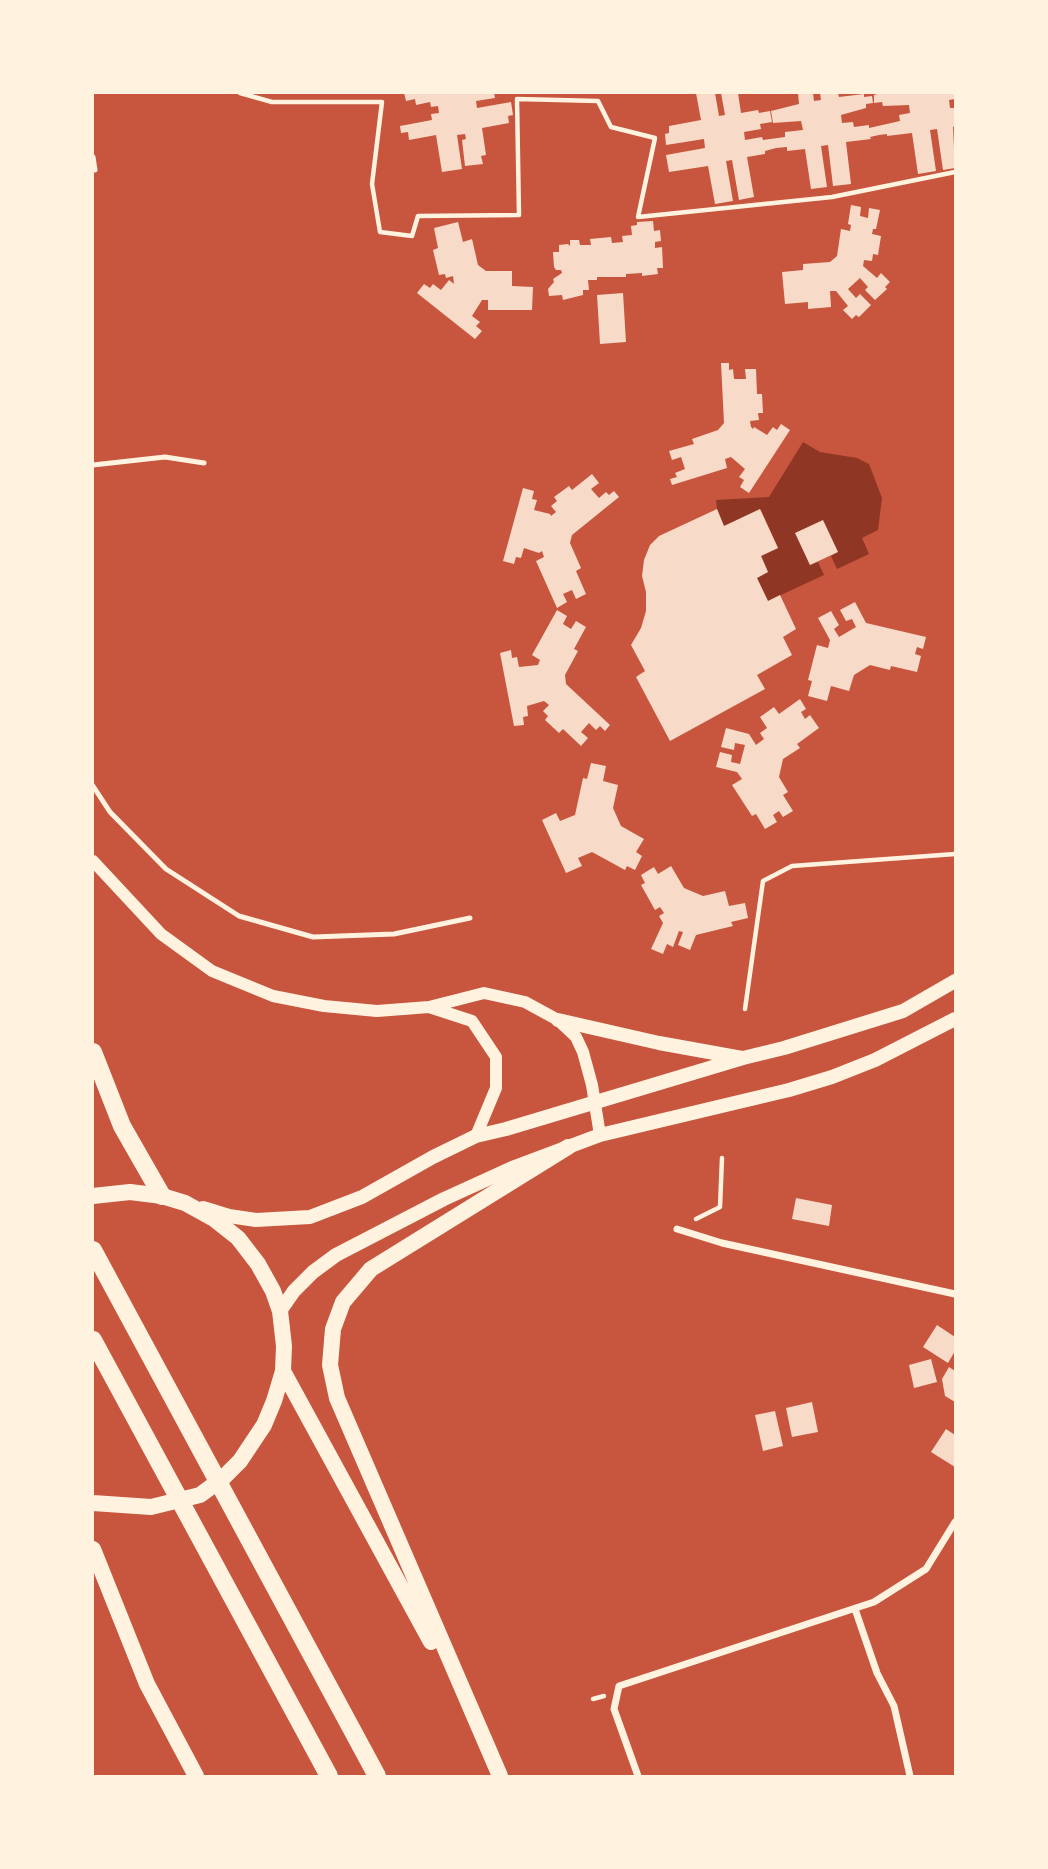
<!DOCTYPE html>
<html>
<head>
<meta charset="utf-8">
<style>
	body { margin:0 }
	#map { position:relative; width:1048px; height:1869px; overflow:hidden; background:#c8553d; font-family:Rubik,sans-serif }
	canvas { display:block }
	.frame { position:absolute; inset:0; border:94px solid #fff3e0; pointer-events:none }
</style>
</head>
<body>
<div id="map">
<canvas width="1048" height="1869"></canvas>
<div class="frame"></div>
</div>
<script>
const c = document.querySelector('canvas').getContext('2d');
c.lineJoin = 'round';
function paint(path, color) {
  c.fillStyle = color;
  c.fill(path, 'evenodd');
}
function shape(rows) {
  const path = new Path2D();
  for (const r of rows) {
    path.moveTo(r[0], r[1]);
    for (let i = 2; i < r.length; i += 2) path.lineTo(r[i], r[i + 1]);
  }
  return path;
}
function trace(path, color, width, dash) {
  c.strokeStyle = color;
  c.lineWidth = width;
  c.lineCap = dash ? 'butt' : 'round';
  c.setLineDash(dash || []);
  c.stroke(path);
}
paint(shape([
	[803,442,820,452,857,458,869,464,882,498,878,530,862,538,869,554,837,569,831,556,838,552,823,521,796,534,810,565,818,562,824,575,768,601,757,578,768,572,761,556,778,548,761,510,724,526,717,509,716,500,769,497]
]), '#8f3625');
paint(shape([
	[404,93,494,93,495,98,476,101,477,108,511,102,513,115,508,116,509,123,482,128,486,155,481,156,483,164,465,166,462,140,466,139,465,134,457,135,462,169,442,172,436,135,409,140,408,132,401,133,400,126,432,120,431,114,439,113,438,106,431,107,430,102,416,105,415,99,406,101],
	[696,93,715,93,719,116,725,115,721,93,738,93,741,113,758,110,759,113,770,111,772,122,760,124,761,129,744,132,745,140,762,137,763,140,785,137,785,132,803,130,801,121,773,123,771,111,799,104,798,93,813,93,814,101,821,100,820,93,838,93,839,97,864,94,864,97,872,96,873,103,866,104,866,108,841,115,842,123,853,122,854,127,869,125,869,128,900,121,899,115,910,113,909,105,883,106,882,102,874,103,874,95,881,93,955,93,955,99,949,100,950,108,955,108,955,126,953,127,955,168,943,170,937,129,930,130,936,171,918,174,912,133,887,136,887,134,879,135,870,137,871,139,846,142,851,184,833,186,828,145,821,146,827,187,811,189,805,149,787,151,787,147,776,148,765,151,765,154,747,157,754,197,739,200,732,160,726,161,733,201,715,204,708,166,669,172,666,155,705,148,704,139,666,145,665,134,669,133,669,126,701,120],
	[851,205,861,207,860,216,868,218,869,208,880,210,876,229,873,229,872,234,881,236,878,255,873,254,872,261,864,260,863,266,877,278,881,273,890,282,885,287,887,289,875,300,865,290,868,287,860,278,848,289,856,298,860,294,871,305,859,317,856,315,852,319,843,310,848,306,836,291,830,291,831,307,808,309,808,302,785,304,782,272,803,270,803,264,830,262,837,256,841,229,850,231,851,225,848,224],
	[653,221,654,231,660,230,661,241,655,242,655,248,662,247,663,268,657,268,658,274,642,276,642,273,626,274,626,277,597,277,597,280,588,280,589,290,583,290,583,295,563,300,562,295,549,296,548,289,554,282,553,279,562,273,561,270,556,270,554,267,553,252,559,252,559,245,568,244,570,246,570,240,579,240,580,245,591,245,590,239,611,237,612,243,623,242,622,236,632,235,631,226,637,225,637,222],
	[458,222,463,242,472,239,478,265,486,271,512,271,512,286,533,287,532,310,488,310,488,300,482,300,472,316,480,322,476,326,482,331,475,339,417,293,424,284,430,288,433,284,441,290,449,280,454,284,453,276,446,278,445,274,439,275,433,250,438,248,434,228],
	[623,293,626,342,600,344,597,295],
	[721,363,729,363,729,370,733,369,734,379,746,379,745,369,756,369,757,394,762,394,763,413,758,413,759,420,750,421,751,427,753,429,754,427,767,435,773,427,777,430,781,424,790,430,749,493,740,487,744,480,739,477,745,469,731,457,725,459,727,468,672,485,670,479,677,477,675,473,685,469,681,457,672,460,669,451,694,444,692,439,718,430,724,423],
	[592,474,599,483,591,489,599,498,606,492,609,495,614,491,619,497,572,535,570,543,581,568,576,571,586,594,576,599,572,590,563,594,567,602,557,608,536,561,544,557,542,551,539,553,524,548,521,558,516,557,514,564,503,561,523,488,534,491,532,499,537,500,534,510,550,514,551,516,556,512,551,506,557,501,554,497,569,486,572,490],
	[717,509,724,526,760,509,778,548,761,556,768,572,757,578,768,601,780,595,796,629,783,637,792,655,757,675,765,689,670,741,636,677,645,671,631,645,641,628,646,611,646,592,642,576,644,560,650,545,659,536],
	[823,520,838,552,810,565,795,533],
	[855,602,866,623,926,637,923,649,917,647,915,654,921,656,917,672,891,666,890,670,870,665,854,675,849,691,831,686,827,701,808,696,812,681,808,680,817,645,828,648,830,640,818,618,831,611,839,625,834,629,839,637,856,627,852,619,846,621,840,610],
	[557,610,567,616,563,624,571,629,576,621,586,627,574,649,578,651,565,675,566,684,610,725,605,731,600,726,596,730,589,723,581,732,588,738,581,746,563,729,559,733,545,720,548,716,543,711,549,705,544,701,527,706,528,716,523,717,524,725,514,726,500,653,511,650,512,658,517,657,519,667,538,665,540,660,532,655],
	[800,699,806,709,801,712,805,719,810,715,819,728,797,744,800,748,783,759,779,777,788,792,783,795,793,811,783,817,779,811,773,815,777,822,765,829,756,814,752,816,732,785,742,779,737,772,716,767,720,752,732,755,731,762,740,764,745,745,735,743,734,750,721,747,726,728,749,734,756,745,764,739,760,733,767,728,760,717,774,707,779,714],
	[591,763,606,766,603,781,618,785,613,808,621,826,644,839,636,852,642,856,635,870,627,866,625,870,592,852,578,858,582,866,566,873,542,820,556,813,560,821,575,815,583,778,587,779],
	[671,866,684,888,703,896,725,891,729,906,745,903,748,918,731,922,733,926,696,935,690,950,678,945,683,932,679,931,673,947,667,944,663,954,651,949,663,923,659,916,664,913,660,907,655,910,641,885,645,883,641,875,654,867,658,874],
	[796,1198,832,1205,829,1226,792,1219],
	[937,1325,955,1337,955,1351,948,1363,923,1347],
	[931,1359,937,1382,914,1388,909,1365],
	[949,1367,955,1371,955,1402,945,1396,942,1379],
	[812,1402,818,1432,792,1437,786,1408],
	[775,1411,783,1446,763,1451,755,1415],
	[946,1429,955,1435,955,1467,931,1452]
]), '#f7dbc8');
trace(shape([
	[240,93,272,102,382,102,372,184,380,232,412,236,418,216,519,215,517,99,598,101,611,127,655,138,638,217,832,197,955,172],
	[745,1009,763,881,792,866,955,854],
	[696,1219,720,1207,722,1158],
	[593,1699,604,1696]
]), '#fff3e0', 4.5);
trace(shape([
	[93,157,95,170],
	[93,465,165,457,204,463],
	[93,786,110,812,166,869,239,916,313,937,394,934,470,918]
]), '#fff3e0', 5);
trace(shape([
	[677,1229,722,1243,955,1294],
	[855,1609,877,1673,894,1706,910,1776],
	[638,1776,614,1709,619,1686,874,1602,926,1569,955,1522]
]), '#fff3e0', 7);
trace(shape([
	[93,861,161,934,212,971,273,996,324,1006,377,1011,429,1007,484,993,525,1002,558,1020,576,1037,583,1052,592,1085,600,1135],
	[429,1007,472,1021,496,1057,496,1088,476,1136]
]), '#fff3e0', 12);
trace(shape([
	[558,1020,659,1043,742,1058],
	[203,1208,229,1216,256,1220,310,1217,362,1197,433,1157,476,1136,506,1129,743,1058,784,1048,903,1011,955,981],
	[280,1311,294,1291,313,1272,336,1255,444,1199,512,1168,600,1135,789,1090,832,1077,875,1060,955,1019]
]), '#fff3e0', 14);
trace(shape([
	[93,1196,130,1192,162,1196,185,1203,214,1219,238,1238,258,1264,273,1291,280,1311,284,1346,283,1371,274,1401,264,1425,240,1461,223,1478,200,1495,151,1507,93,1503],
	[283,1371,431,1642],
	[93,1549,147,1684,196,1776],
	[500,1776,337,1398,330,1365,333,1329,343,1302,371,1269,568,1147]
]), '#fff3e0', 16);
trace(shape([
	[93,1052,122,1126,162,1196],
	[93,1250,377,1776],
	[93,1340,329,1776]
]), '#fff3e0', 18);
</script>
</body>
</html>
